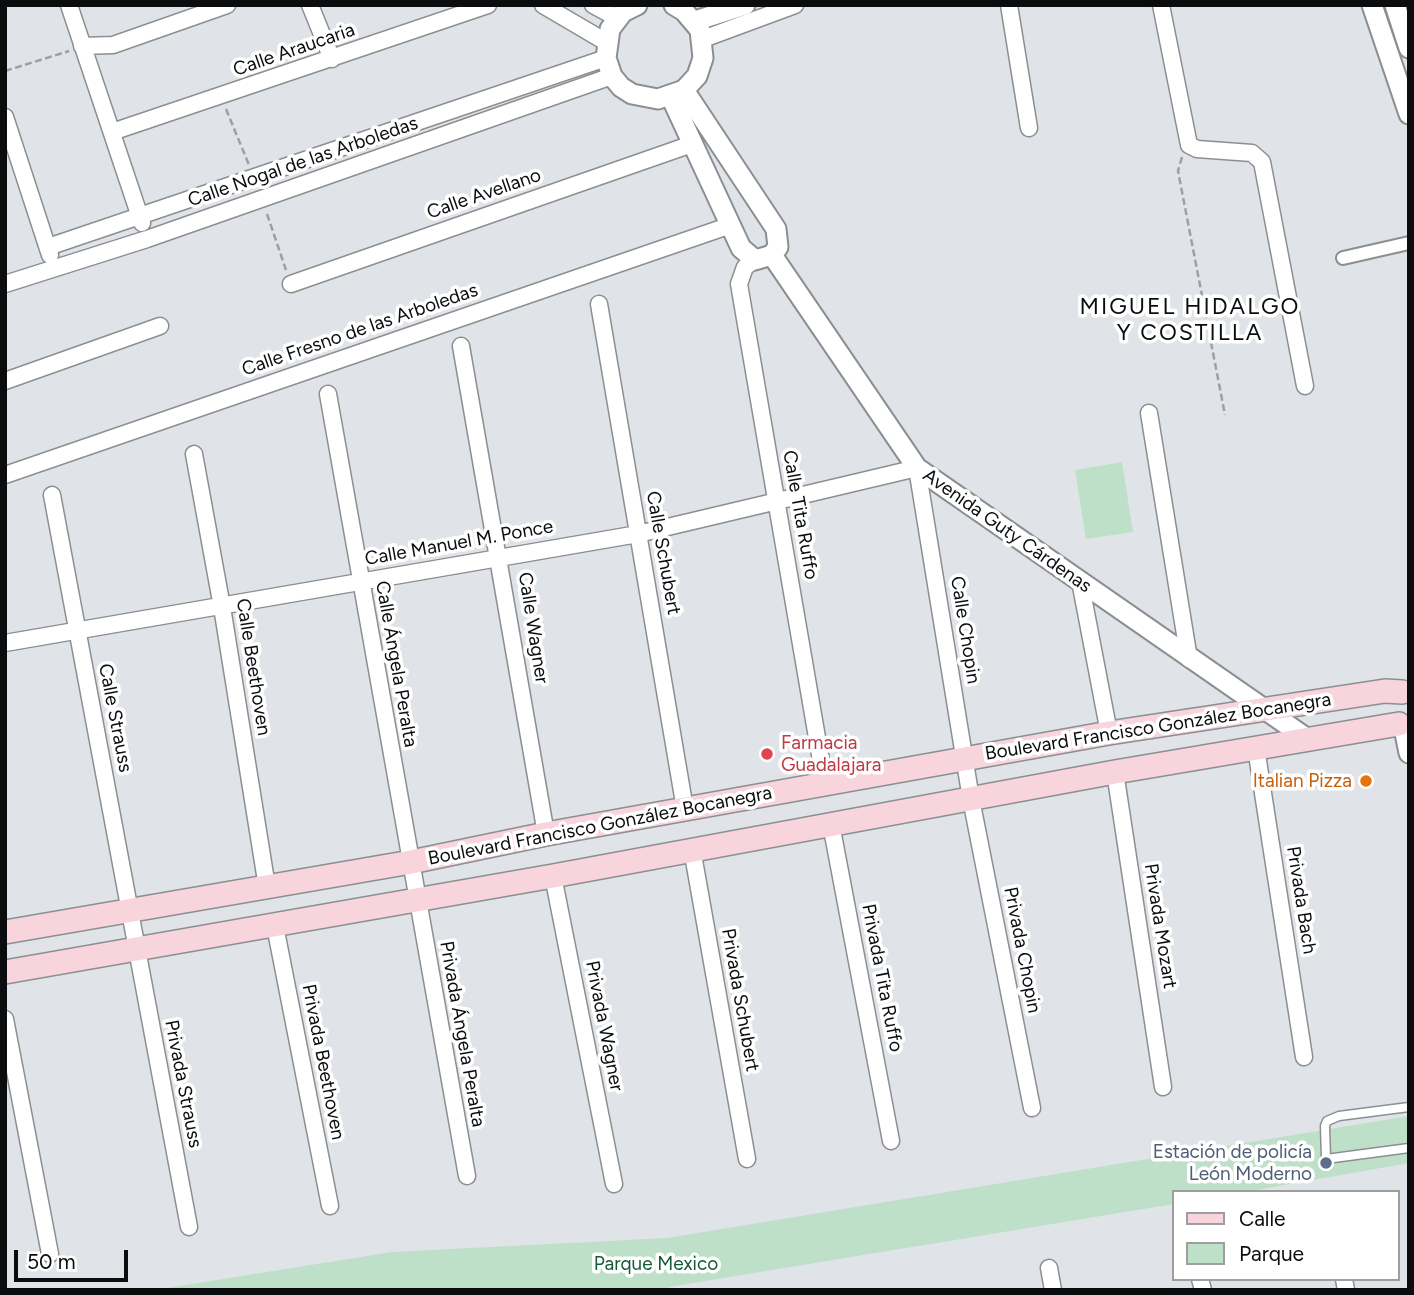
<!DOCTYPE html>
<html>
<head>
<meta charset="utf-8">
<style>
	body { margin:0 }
	#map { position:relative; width:1414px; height:1295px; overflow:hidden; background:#e0e4e8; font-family:Figtree,sans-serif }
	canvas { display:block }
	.frame { position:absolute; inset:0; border:7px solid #0b0c0d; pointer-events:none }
	.legend { position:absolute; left:1172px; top:1190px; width:228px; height:91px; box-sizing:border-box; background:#fff; border:2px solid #9d9e9e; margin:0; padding:9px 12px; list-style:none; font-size:21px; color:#0b0c0d }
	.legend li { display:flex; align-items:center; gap:14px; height:35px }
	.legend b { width:35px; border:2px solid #9d9e9e }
	.scale { position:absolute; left:14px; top:1250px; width:114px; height:32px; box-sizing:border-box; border:4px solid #0b0c0d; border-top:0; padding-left:9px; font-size:21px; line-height:24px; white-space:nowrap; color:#0b0c0d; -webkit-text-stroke:5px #fff; paint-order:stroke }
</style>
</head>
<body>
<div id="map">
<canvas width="1414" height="1295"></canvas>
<div class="frame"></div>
<ul class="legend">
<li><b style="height:9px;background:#f8d4dc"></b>Calle</li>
<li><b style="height:19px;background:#bee0c9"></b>Parque</li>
</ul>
<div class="scale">50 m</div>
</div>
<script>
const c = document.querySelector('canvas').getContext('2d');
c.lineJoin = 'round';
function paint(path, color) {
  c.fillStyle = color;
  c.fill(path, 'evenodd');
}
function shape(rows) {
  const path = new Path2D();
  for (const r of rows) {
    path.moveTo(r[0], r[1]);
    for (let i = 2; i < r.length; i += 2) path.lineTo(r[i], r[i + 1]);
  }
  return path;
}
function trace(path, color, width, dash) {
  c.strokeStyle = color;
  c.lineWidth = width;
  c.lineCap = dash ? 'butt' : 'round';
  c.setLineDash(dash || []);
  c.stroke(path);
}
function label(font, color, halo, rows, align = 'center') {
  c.font = font + ' Figtree,sans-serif';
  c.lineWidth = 7;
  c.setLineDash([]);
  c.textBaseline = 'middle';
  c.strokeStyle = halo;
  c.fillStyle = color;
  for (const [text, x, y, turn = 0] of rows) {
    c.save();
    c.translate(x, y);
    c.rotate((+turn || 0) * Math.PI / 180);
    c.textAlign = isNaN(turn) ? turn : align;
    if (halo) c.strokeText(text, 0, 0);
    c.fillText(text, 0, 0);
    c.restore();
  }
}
paint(shape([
	[1122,462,1133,532,1086,539,1075,470],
	[1409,1116,1409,1163,1245,1192,1174,1192,1174,1204,669,1287,668,1290,154,1290,392,1252,667,1238]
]), '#bee0c9');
const service = shape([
	[1409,1107,1339,1116,1327,1121,1325,1126,1326,1159,1409,1148]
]);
const pedestrian = shape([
	[1343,258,1409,243]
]);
const minor = shape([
	[69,5,142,223],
	[310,5,332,59],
	[543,5,606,42],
	[593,5,617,18],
	[1009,5,1029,128],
	[1161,5,1189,145,1197,149,1252,153,1262,162,1305,386],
	[703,39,795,5],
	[82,46,113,45,227,5],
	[5,117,50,255],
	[112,132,488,5],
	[48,247,606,58],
	[755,260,745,267,739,284,825,784],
	[5,284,147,239,612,76],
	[291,284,692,144],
	[599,304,685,809],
	[461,346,546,834],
	[5,381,160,326],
	[328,394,467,1176],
	[1149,413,1189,659],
	[194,454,222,607,267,887],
	[5,475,728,226],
	[52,495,189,1227],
	[1080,581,1109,733],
	[5,643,638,534,917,468,971,799,1032,1108],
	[1256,748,1304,1057],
	[1115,772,1163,1087],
	[831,824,891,1141],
	[692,849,747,1159],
	[553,876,614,1184],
	[275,926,330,1206],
	[5,1019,50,1254],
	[1049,1268,1053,1290],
	[1200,1279,1203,1290],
	[1344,1279,1346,1290]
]);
const tertiary = shape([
	[637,5,623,12,610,29,606,58,612,76,621,87,632,94,658,99,684,90,697,76,703,58,700,30,684,11,674,5],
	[1372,5,1409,114],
	[1395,5,1409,48],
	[695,21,745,5],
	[671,97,741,248,755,260,772,255,778,247,776,229,684,90],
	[772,255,917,468,1309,740],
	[1404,728,1409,753]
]);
const secondary = shape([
	[5,932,411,862,546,834,1109,733,1385,691,1402,692],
	[5,972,553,876,1115,772,1399,724]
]);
trace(service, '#8b8f92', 11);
trace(pedestrian, '#8b8f92', 16);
trace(minor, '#8b8f92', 19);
trace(tertiary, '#8b8f92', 23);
trace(secondary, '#8b8f92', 26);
trace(shape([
	[5,71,69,51],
	[226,109,249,165],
	[1182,157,1178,171,1225,415],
	[267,214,286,270]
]), '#9da0a3', 2.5, [7, 3.5]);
trace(service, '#fff', 8);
trace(pedestrian, '#fff', 12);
trace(minor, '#fff', 16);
trace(tertiary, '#fff', 19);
trace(secondary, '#f8d4dc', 23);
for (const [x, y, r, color] of [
	[767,754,7,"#e0444e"],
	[1366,781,7,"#e8710a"],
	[1326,1163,7,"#5c6f8a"]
]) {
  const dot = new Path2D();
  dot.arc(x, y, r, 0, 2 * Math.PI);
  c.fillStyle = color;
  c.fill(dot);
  trace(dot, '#fff', 2.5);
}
label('19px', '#0b0c0d', '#fff', [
	["Calle Araucaria",294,50,-19],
	["Calle Nogal de las Arboledas",303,162,-19],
	["Calle Avellano",484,194,-19],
	["Calle Fresno de las Arboledas",360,330,-19],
	["Calle Tita Ruffo",800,515,80],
	["Avenida Guty Cárdenas",1007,531,35],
	["Calle Manuel M. Ponce",459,543,-10],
	["Calle Schubert",663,553,80],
	["Calle Wagner",533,628,81],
	["Calle Chopin",965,630,81],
	["Calle Ángela Peralta",396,664,80],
	["Calle Beethoven",253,667,81],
	["Calle Strauss",115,718,79],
	["Boulevard Francisco González Bocanegra",1158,727,-9],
	["Boulevard Francisco González Bocanegra",600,826,-11],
	["Privada Bach",1301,900,81],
	["Privada Mozart",1160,926,81],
	["Privada Chopin",1022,950,79],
	["Privada Tita Ruffo",882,978,79],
	["Privada Schubert",740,1000,80],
	["Privada Wagner",604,1026,79],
	["Privada Ángela Peralta",462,1034,80],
	["Privada Beethoven",323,1062,79],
	["Privada Strauss",183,1084,79]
]);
label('19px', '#be3a42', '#fff', [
	["Farmacia",781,743],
	["Guadalajara",781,765]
], 'left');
label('19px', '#c56008', '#fff', [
	["Italian Pizza",1352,781]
], 'right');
label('19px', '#4e5e75', '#fff', [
	["Estación de policía",1312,1152],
	["León Moderno",1312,1174]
], 'right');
label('19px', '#155a36', '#fff', [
	["Parque Mexico",656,1264]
]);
c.letterSpacing = '2px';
label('23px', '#0b0c0d', '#fff', [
	["MIGUEL HIDALGO",1190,307],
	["Y COSTILLA",1190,333]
]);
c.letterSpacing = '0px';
</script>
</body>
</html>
